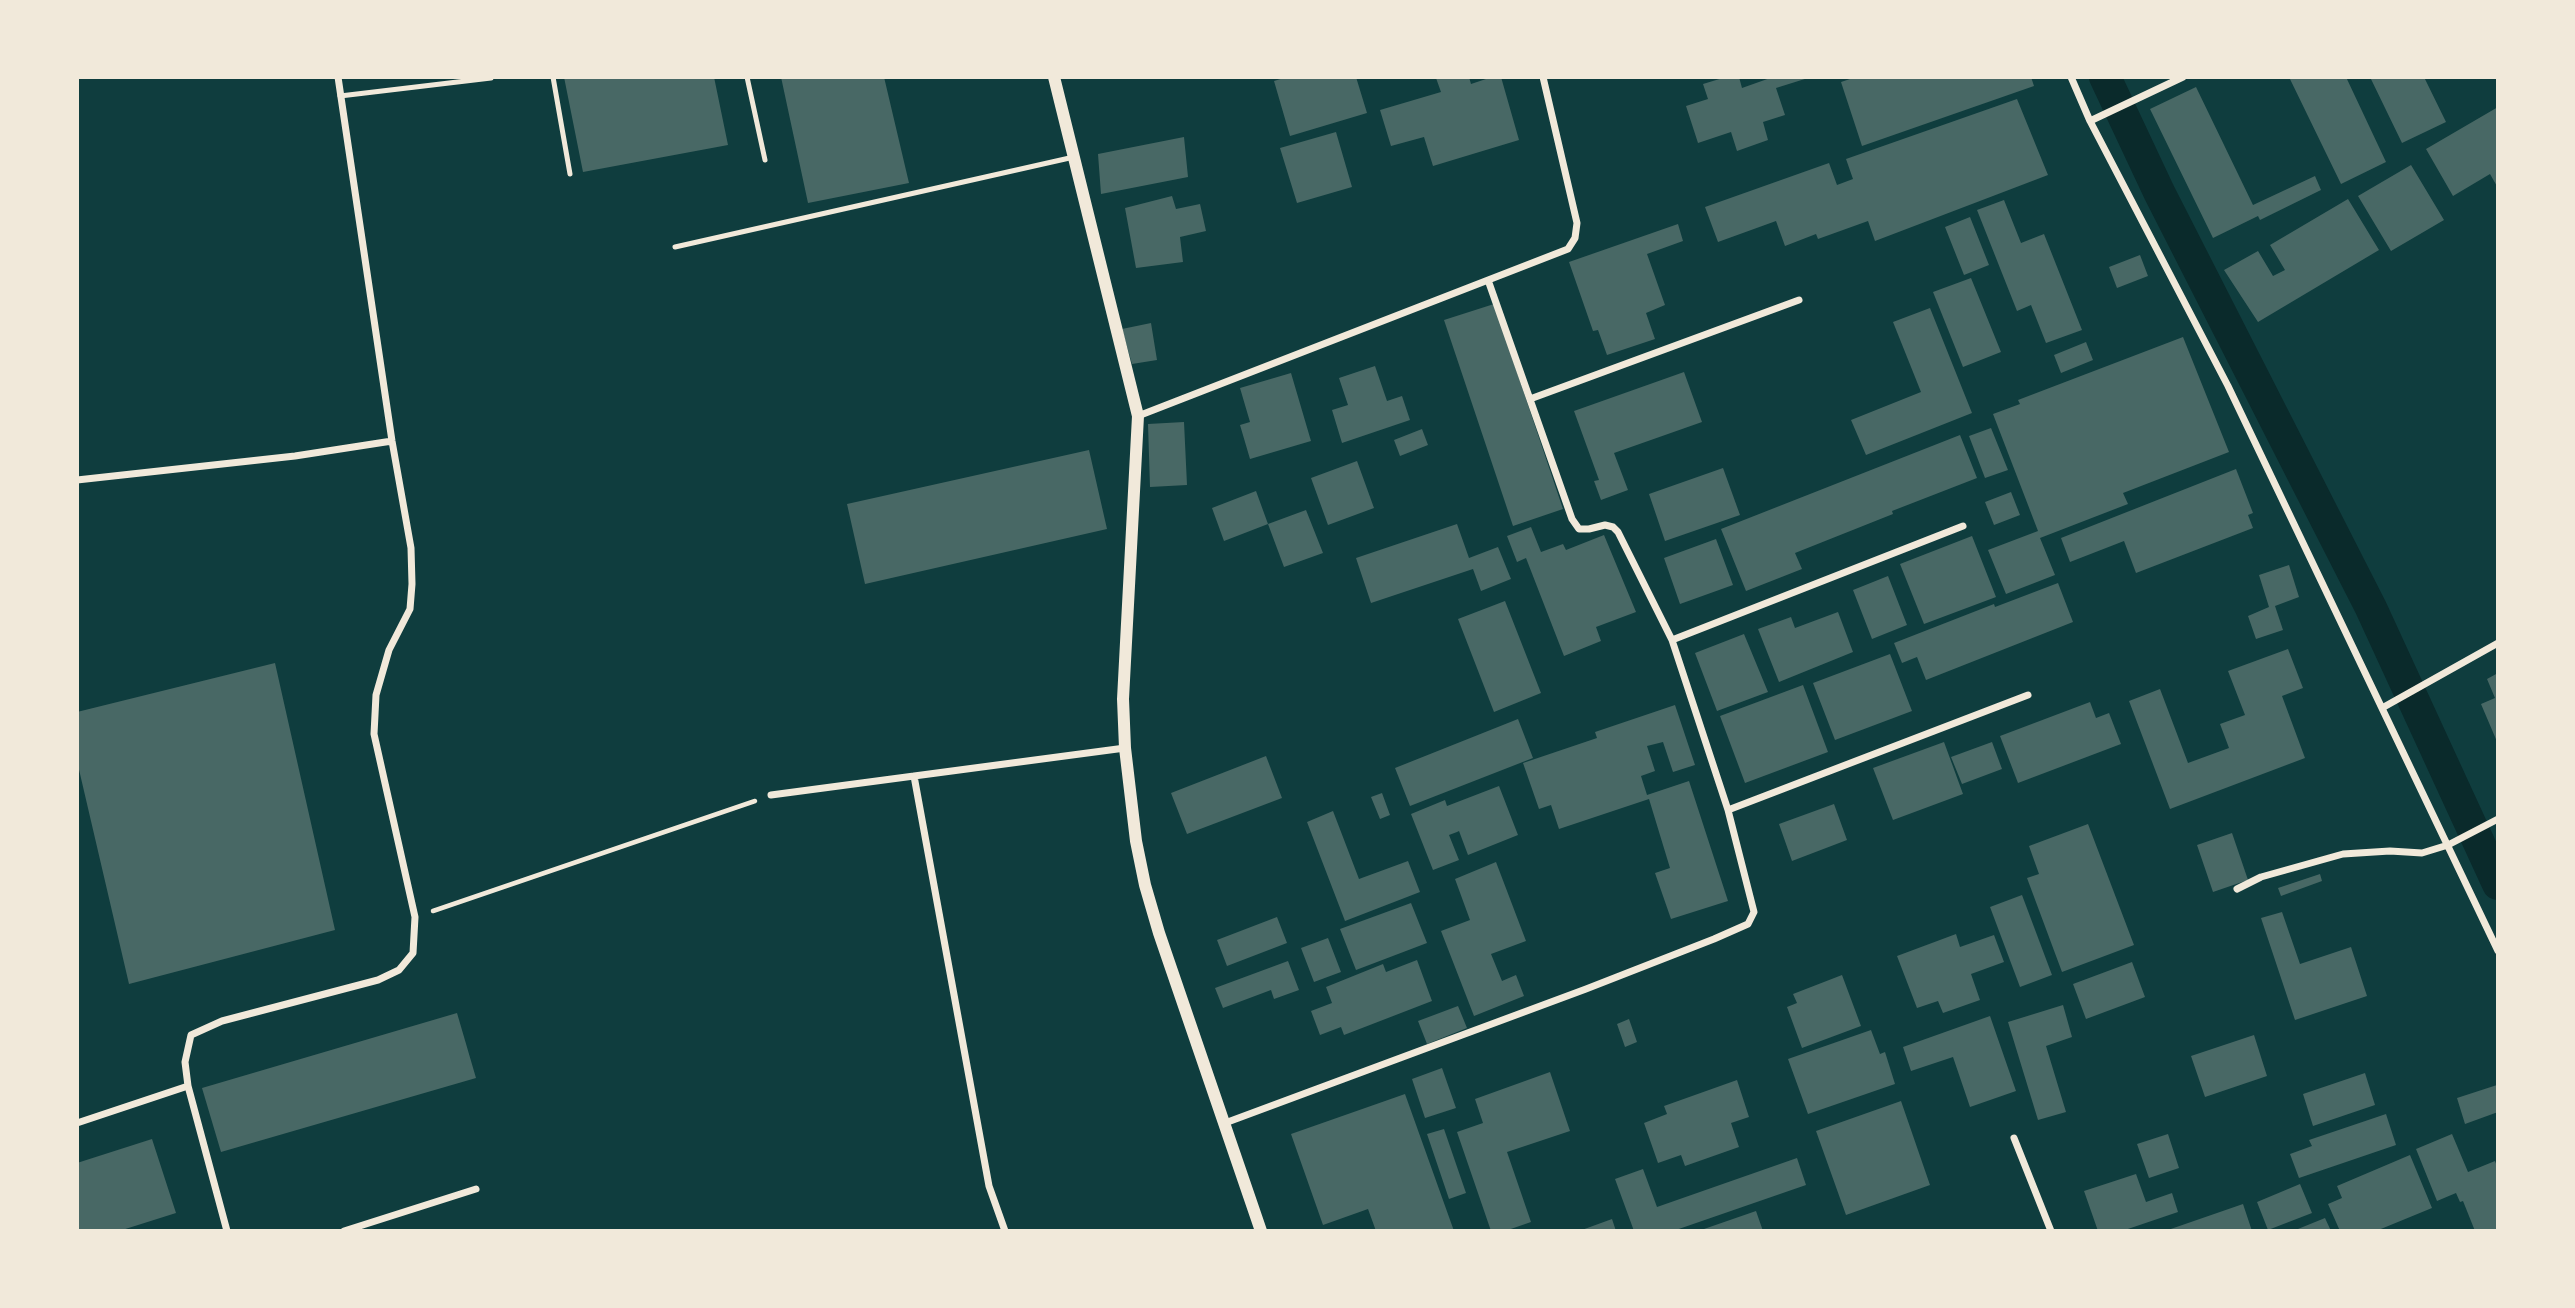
<!DOCTYPE html>
<html>
<head>
<meta charset="utf-8">
<style>
	body { margin:0 }
	#map { position:relative; width:2575px; height:1308px; overflow:hidden; background:#0f3d3e; font-family:"Fira Sans",sans-serif }
	canvas { display:block }
	.frame { position:absolute; inset:0; border:79px solid #f1e9da; pointer-events:none }
</style>
</head>
<body>
<div id="map">
<canvas width="2575" height="1308"></canvas>
<div class="frame"></div>
</div>
<script>
const c = document.querySelector('canvas').getContext('2d');
c.lineJoin = 'round';
function shape(rows) {
  const path = new Path2D();
  for (const r of rows) {
    path.moveTo(r[0], r[1]);
    for (let i = 2; i < r.length; i += 2) path.lineTo(r[i], r[i + 1]);
  }
  return path;
}
function trace(path, color, width, dash) {
  c.strokeStyle = color;
  c.lineWidth = width;
  c.lineCap = dash ? 'butt' : 'round';
  c.setLineDash(dash || []);
  c.stroke(path);
}
function paint(path, color) {
  c.fillStyle = color;
  c.fill(path, 'evenodd');
}
trace(shape([
	[2105,77,2159,192,2371,608,2498,884]
]), '#0a2a2b', 32);
paint(shape([
	[564,77,714,77,728,145,583,172],
	[781,77,884,77,909,183,808,203],
	[1287,77,1356,77,1367,113,1290,136,1274,81],
	[1439,77,1469,77,1471,84,1492,77,1501,77,1519,140,1433,166,1424,137,1391,146,1380,110,1441,92,1436,78],
	[1726,77,1739,77,1742,88,1773,77,1808,78,1776,88,1785,115,1763,122,1768,140,1737,151,1731,132,1698,143,1686,106,1708,99,1703,84],
	[1856,77,2031,77,2034,86,1862,146,1841,82],
	[2289,77,2346,77,2386,162,2341,184],
	[2370,77,2424,77,2446,122,2402,143],
	[2196,87,2253,205,2315,176,2321,190,2260,220,2258,216,2213,238,2150,109],
	[2017,99,2048,175,1875,241,1868,221,1818,239,1816,234,1785,246,1776,221,1718,242,1705,207,1829,163,1837,185,1853,179,1846,159],
	[2498,107,2498,188,2490,174,2453,196,2426,149],
	[1336,132,1352,187,1297,203,1280,148],
	[1184,137,1188,177,1101,194,1098,154],
	[2411,165,2444,220,2391,251,2358,196],
	[1172,196,1176,209,1200,204,1206,231,1180,237,1183,262,1136,268,1125,208],
	[2348,199,2379,250,2258,322,2224,270,2258,251,2273,276,2285,270,2270,245],
	[2004,200,2021,243,2044,234,2082,330,2046,343,2031,305,2017,311,1977,210],
	[1970,217,1989,265,1964,275,1945,227],
	[1678,224,1683,241,1647,254,1665,305,1646,313,1655,339,1607,355,1598,330,1593,331,1569,262],
	[2140,255,2148,276,2117,288,2109,267],
	[1971,278,2001,352,1963,367,1933,292],
	[1494,304,1563,509,1513,526,1444,320],
	[1930,308,1972,413,1866,455,1851,420,1921,392,1893,322],
	[1151,323,1157,360,1132,364,1122,329],
	[2183,337,2229,452,2123,493,2128,504,2040,538,2055,575,2006,594,1988,550,2038,531,1993,414,2020,404,2018,400],
	[2086,342,2093,360,2061,373,2054,355],
	[1375,366,1387,401,1402,396,1410,420,1342,443,1332,410,1348,405,1339,378],
	[1684,372,1702,422,1614,453,1628,490,1601,500,1594,481,1599,480,1574,411],
	[1291,373,1311,441,1250,459,1240,425,1250,422,1240,388],
	[1184,422,1187,485,1150,487,1148,424],
	[1991,428,2008,470,1985,478,1969,436],
	[1422,429,1428,445,1400,456,1394,440],
	[1960,435,1977,478,1892,511,1893,514,1795,553,1802,569,1746,591,1721,529],
	[1089,450,1107,529,865,584,847,504],
	[1357,461,1374,508,1328,525,1311,478],
	[1723,468,1740,515,1665,541,1649,494],
	[2236,469,2253,513,2248,515,2253,528,2136,573,2124,541,2070,562,2061,538],
	[1256,491,1268,524,1224,541,1212,508],
	[2011,492,2020,515,1994,525,1985,502],
	[1306,510,1323,553,1284,567,1268,524],
	[1457,524,1469,558,1498,547,1511,579,1481,591,1473,569,1371,603,1356,558],
	[1531,527,1541,552,1563,544,1566,550,1604,535,1636,612,1596,627,1601,641,1564,656,1526,558,1517,562,1507,536],
	[1972,536,1996,597,1924,624,1900,564],
	[1716,539,1733,585,1680,604,1664,558],
	[2289,565,2299,597,2275,606,2283,630,2256,639,2248,616,2269,607,2259,575],
	[1888,576,1907,625,1872,639,1853,590],
	[2058,583,2073,622,1926,680,1917,657,1902,663,1894,643,1994,604,1995,607],
	[1505,601,1541,693,1494,712,1458,619],
	[1838,612,1853,652,1779,682,1758,629,1791,617,1795,628],
	[1744,634,1768,692,1717,711,1695,653],
	[2288,649,2303,688,2282,696,2305,758,2170,809,2129,701,2160,689,2188,763,2229,748,2220,724,2245,715,2228,671],
	[1890,654,1912,711,1835,740,1813,683],
	[275,663,335,930,129,984,77,761,77,712],
	[2498,673,2498,744,2481,704,2495,698,2487,679],
	[1803,685,1828,752,1745,783,1720,716],
	[2090,702,2096,718,2109,713,2121,744,2018,783,2000,736],
	[1675,705,1695,765,1673,772,1663,742,1647,746,1655,771,1641,776,1647,795,1689,781,1728,901,1671,919,1655,873,1670,868,1649,799,1559,829,1551,805,1539,809,1523,763,1597,738,1595,732],
	[1518,719,1533,758,1410,806,1395,768],
	[1944,742,1963,794,1893,820,1873,768],
	[1992,742,2002,769,1962,784,1951,757],
	[1266,756,1282,798,1187,834,1171,793],
	[1499,786,1518,835,1468,855,1459,831,1457,832,1449,835,1459,860,1433,870,1411,814,1445,800,1447,806],
	[1382,793,1390,815,1380,819,1371,797],
	[1834,804,1847,840,1792,861,1779,824],
	[1333,811,1359,879,1408,861,1420,892,1345,921,1307,822],
	[2088,824,2134,945,2062,972,2027,878,2039,874,2029,846],
	[2232,833,2248,880,2213,892,2197,845],
	[1496,862,1526,941,1491,954,1502,981,1516,975,1524,996,1474,1016,1441,931,1470,920,1455,879],
	[2320,874,2322,881,2281,896,2278,888],
	[2022,895,2052,975,2020,987,1990,907],
	[1411,903,1427,943,1356,970,1340,929],
	[2282,912,2300,964,2351,947,2367,996,2295,1020,2261,918],
	[1277,917,1287,943,1227,966,1217,940],
	[1956,934,1960,947,1994,935,2004,962,1971,974,1980,1000,1943,1013,1938,1001,1917,1008,1897,956],
	[1328,938,1341,972,1314,982,1301,948],
	[1417,960,1432,1001,1344,1035,1341,1027,1320,1035,1311,1011,1332,1003,1326,987,1383,964,1386,972],
	[1288,961,1299,990,1274,999,1271,990,1223,1008,1215,988],
	[2132,962,2145,997,2086,1019,2073,984],
	[1842,975,1861,1026,1802,1048,1787,1007,1797,1003,1793,994],
	[2063,1005,2072,1037,2046,1046,2066,1112,2038,1120,2008,1022],
	[1458,1006,1467,1028,1427,1044,1418,1021],
	[457,1013,476,1078,221,1152,202,1088],
	[1990,1016,2016,1091,1970,1107,1953,1057,1911,1071,1903,1047],
	[1629,1019,1637,1042,1625,1047,1617,1024],
	[1871,1030,1880,1054,1885,1052,1895,1084,1808,1114,1788,1059],
	[2254,1035,2267,1076,2205,1097,2191,1056],
	[1442,1068,1456,1108,1425,1118,1412,1079],
	[1550,1072,1570,1131,1507,1152,1531,1222,1505,1231,1491,1231,1457,1132,1483,1123,1475,1099],
	[2365,1073,2375,1105,2313,1126,2303,1094],
	[1737,1080,1749,1117,1731,1123,1739,1147,1685,1166,1681,1155,1658,1163,1644,1123,1667,1114,1664,1106],
	[2497,1085,2498,1112,2465,1124,2457,1098],
	[1405,1094,1454,1231,1376,1231,1368,1209,1323,1225,1291,1134],
	[1901,1101,1930,1185,1846,1215,1816,1131],
	[2386,1114,2396,1145,2299,1178,2290,1154,2312,1146,2309,1140],
	[1444,1129,1466,1193,1449,1199,1427,1134],
	[2168,1134,2179,1168,2149,1178,2137,1144],
	[2452,1134,2468,1172,2495,1161,2498,1169,2498,1231,2475,1231,2463,1201,2460,1202,2456,1193,2437,1201,2416,1149],
	[152,1139,176,1213,119,1231,77,1231,77,1163],
	[2410,1155,2432,1208,2376,1231,2340,1231,2328,1204,2342,1198,2337,1186],
	[1797,1158,1806,1185,1673,1231,1634,1231,1615,1179,1643,1169,1657,1207],
	[2136,1174,2146,1202,2172,1193,2178,1212,2122,1231,2098,1231,2084,1191],
	[2300,1184,2312,1213,2268,1230,2257,1202],
	[2243,1204,2252,1231,2165,1231],
	[1756,1211,1763,1231,1704,1231,1704,1229],
	[2325,1218,2331,1231,2293,1231],
	[1612,1219,1616,1231,1579,1231]
]), '#486865');
trace(shape([
	[433,911,755,801]
]), '#f1e9da', 4.5);
trace(shape([
	[553,77,570,174],
	[747,77,765,160],
	[340,96,491,78],
	[675,247,1074,157]
]), '#f1e9da', 5);
trace(shape([
	[2071,77,2090,121,2228,386,2498,951],
	[2090,121,2183,77],
	[1530,399,1799,300],
	[1138,416,1568,249,1575,238,1577,223,1543,77],
	[77,480,295,456,392,441],
	[1672,640,1963,526],
	[2382,708,2498,643],
	[914,776,989,1186,1005,1231],
	[771,795,1125,748],
	[1728,810,2028,695],
	[2237,889,2261,877,2343,854,2390,851,2422,853,2448,845,2498,819],
	[77,1123,188,1086],
	[1225,1123,1586,989,1714,939,1748,924,1754,912,1728,810,1672,640,1618,532,1613,527,1605,525,1589,529,1579,529,1572,519,1488,280],
	[2014,1138,2051,1231],
	[227,1231,188,1086,185,1062,191,1035,222,1021,378,980,399,970,413,953,415,917,374,734,376,695,389,650,410,609,412,584,411,548,392,441,338,77],
	[344,1231,476,1189]
]), '#f1e9da', 7);
trace(shape([
	[1054,77,1138,416,1123,699,1125,748,1136,841,1145,885,1159,933,1261,1231]
]), '#f1e9da', 12);
</script>
</body>
</html>
